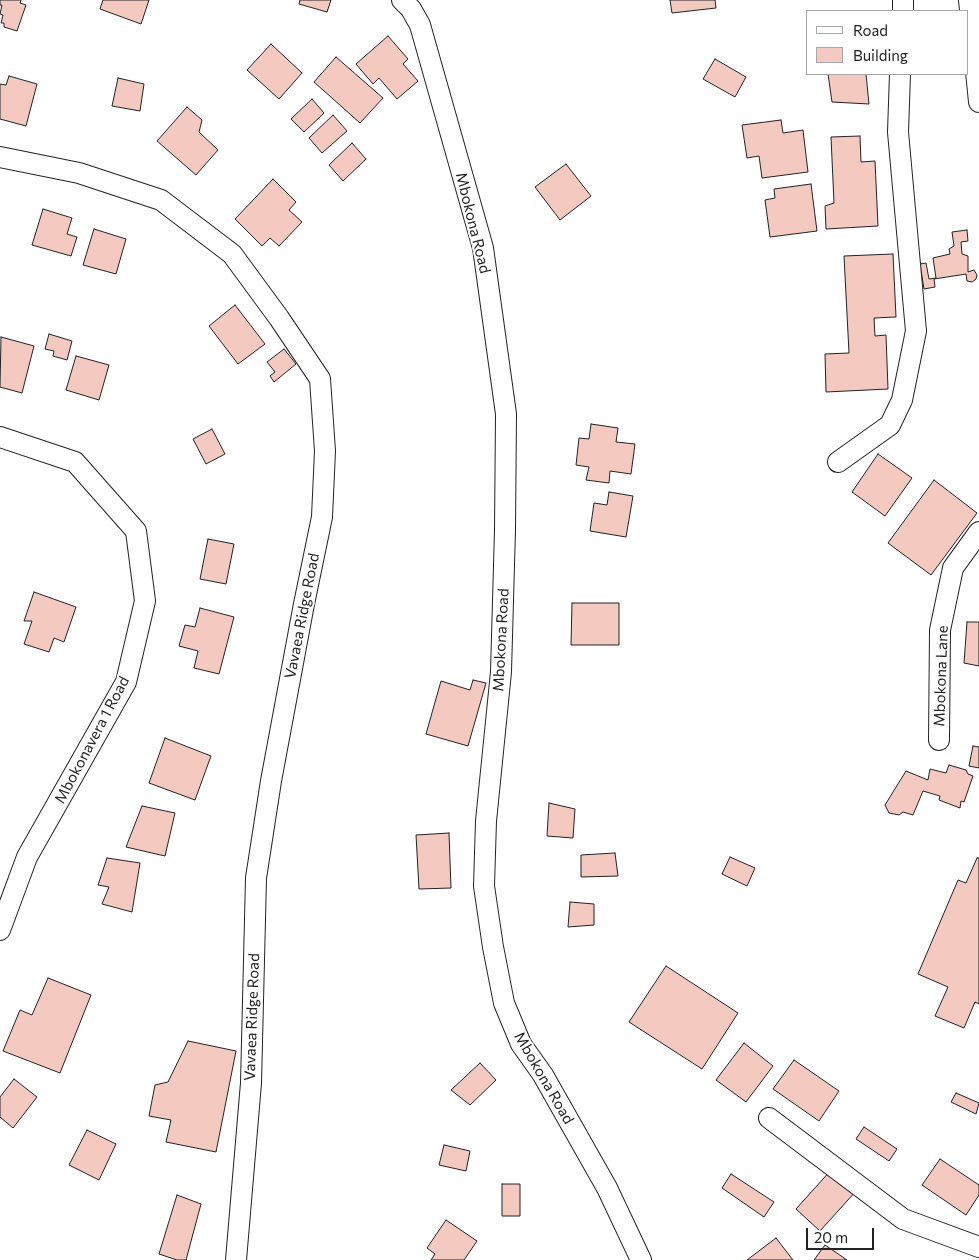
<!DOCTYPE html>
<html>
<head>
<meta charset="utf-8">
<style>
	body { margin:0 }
	#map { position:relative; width:979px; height:1260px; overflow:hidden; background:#fff; font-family:Commissioner,sans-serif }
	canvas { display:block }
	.legend { position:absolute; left:806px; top:10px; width:162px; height:65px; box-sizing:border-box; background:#fff; border:1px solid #a7a7a7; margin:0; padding:6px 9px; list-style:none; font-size:15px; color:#222 }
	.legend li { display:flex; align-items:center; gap:10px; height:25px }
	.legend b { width:25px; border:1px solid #a7a7a7 }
	.scale { position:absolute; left:806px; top:1228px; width:68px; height:22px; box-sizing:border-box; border:2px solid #222; border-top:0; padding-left:6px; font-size:15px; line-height:18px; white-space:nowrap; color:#222; -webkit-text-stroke:4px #fff; paint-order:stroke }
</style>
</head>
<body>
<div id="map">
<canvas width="979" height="1260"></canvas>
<ul class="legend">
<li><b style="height:6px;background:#fff"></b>Road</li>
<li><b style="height:14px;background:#f3c9c0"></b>Building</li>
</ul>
<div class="scale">20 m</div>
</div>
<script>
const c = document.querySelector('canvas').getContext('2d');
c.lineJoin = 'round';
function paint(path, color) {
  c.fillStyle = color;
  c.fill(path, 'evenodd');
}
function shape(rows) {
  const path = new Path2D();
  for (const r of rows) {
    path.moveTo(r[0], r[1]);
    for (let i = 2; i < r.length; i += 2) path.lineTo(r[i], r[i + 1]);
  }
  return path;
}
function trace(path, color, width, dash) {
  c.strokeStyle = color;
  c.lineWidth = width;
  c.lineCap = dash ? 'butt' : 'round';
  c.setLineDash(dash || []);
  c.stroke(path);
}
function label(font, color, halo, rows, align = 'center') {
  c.font = font + ' Commissioner,sans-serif';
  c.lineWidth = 4;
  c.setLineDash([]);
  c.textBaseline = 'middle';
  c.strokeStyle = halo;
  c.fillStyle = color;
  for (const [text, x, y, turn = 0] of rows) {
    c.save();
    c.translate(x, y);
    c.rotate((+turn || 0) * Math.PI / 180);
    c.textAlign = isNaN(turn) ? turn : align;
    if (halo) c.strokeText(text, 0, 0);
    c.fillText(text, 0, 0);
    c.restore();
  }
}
const building = shape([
	[0,0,21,0,20,3,26,5,17,31,4,27,4,23,1,23,3,15,0,14,2,5,0,5,0,0],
	[103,0,149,0,141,24,100,9,103,0],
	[300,0,331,0,327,12,299,4,300,0],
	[670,0,715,0,716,8,672,13,670,0],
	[388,36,408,59,403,64,418,81,397,99,379,78,373,84,356,64,388,36],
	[271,44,302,73,279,99,247,70,271,44],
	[336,57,383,98,360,123,314,82,336,57],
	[715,59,746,77,735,97,703,79,715,59],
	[828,74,866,74,869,104,832,102,828,74],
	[9,76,37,84,26,126,0,119,0,84,6,85,9,76],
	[118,78,144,84,140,111,112,106,118,78],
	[312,99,324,113,304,132,291,119,312,99],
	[187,107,202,120,199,132,218,150,196,175,157,141,187,107],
	[333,115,347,131,322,153,309,138,333,115],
	[781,120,783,133,803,130,808,172,762,178,759,156,747,158,742,125,781,120],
	[860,136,861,162,875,161,878,226,826,229,825,206,834,203,831,137,860,136],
	[352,143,366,159,343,181,329,165,352,143],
	[566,164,591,196,560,220,535,187,566,164],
	[273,179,296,202,289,210,302,222,279,246,270,238,262,246,235,219,273,179],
	[811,184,817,231,770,237,765,200,775,198,774,189,811,184],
	[43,209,72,218,67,234,77,237,71,256,32,245,43,209],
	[94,229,126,239,116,274,83,265,94,229],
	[967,230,968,241,961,242,962,254,968,256,968,272,974,270,977,275,976,279,972,282,967,281,966,274,934,279,935,287,924,289,920,264,926,263,929,279,936,278,933,258,950,254,949,249,954,246,952,232,967,230],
	[893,254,896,317,874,318,875,336,886,335,888,389,826,392,825,354,849,353,844,256,893,254],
	[235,305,265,344,238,364,209,326,235,305],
	[49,334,72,341,67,360,53,356,54,351,45,349,49,334],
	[1,337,34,346,22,393,0,387,1,337],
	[284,349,296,364,274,382,270,376,275,372,267,362,284,349],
	[76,356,109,365,99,400,66,390,76,356],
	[591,424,618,428,616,442,635,444,631,474,610,471,609,483,586,480,589,467,576,465,579,438,589,439,591,424],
	[212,429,225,454,206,464,193,439,212,429],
	[878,454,912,478,885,516,852,492,878,454],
	[934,480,977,513,931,575,888,543,934,480],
	[609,492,633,496,626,537,590,531,594,503,607,505,609,492],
	[208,539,234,544,226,584,200,579,208,539],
	[34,592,76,607,64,642,54,638,49,652,24,644,32,621,24,621,34,592],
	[572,603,619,603,619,645,571,645,572,603],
	[200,608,234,617,219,674,194,668,198,651,179,646,185,625,195,627,200,608],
	[967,622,979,622,979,666,964,663,967,622],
	[473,680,486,683,468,746,426,734,441,681,470,690,473,680],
	[165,738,211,756,195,800,149,783,165,738],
	[973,746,979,747,979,768,969,766,973,746],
	[949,765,966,770,968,774,973,776,964,802,961,801,960,808,939,800,940,796,923,791,913,815,903,812,899,815,889,813,885,805,906,771,928,780,930,769,946,773,949,765],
	[549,803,575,809,573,838,547,836,549,803],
	[142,806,175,813,165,856,126,847,142,806],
	[449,833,451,888,419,889,416,835,449,833],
	[615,853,618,876,581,877,581,855,615,853],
	[730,857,755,868,747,886,722,874,730,857],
	[107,858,140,863,132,912,102,904,109,887,98,885,107,858],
	[977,858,979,858,979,1004,975,1002,964,1028,935,1016,948,987,918,974,958,880,966,883,977,858],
	[570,902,594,904,594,925,568,927,570,902],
	[666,966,738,1013,702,1069,629,1022,666,966],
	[48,978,91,995,60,1073,3,1051,20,1010,32,1015,48,978],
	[188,1041,236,1051,216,1152,166,1142,171,1120,149,1116,155,1085,168,1082,188,1041],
	[744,1043,773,1066,746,1102,716,1080,744,1043],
	[794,1060,839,1091,819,1121,773,1089,794,1060],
	[480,1063,496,1080,470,1105,451,1090,480,1063],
	[14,1079,37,1097,13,1128,0,1117,0,1097,14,1079],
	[956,1093,979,1103,976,1114,951,1102,956,1093],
	[864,1127,897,1149,889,1161,856,1139,864,1127],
	[87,1130,116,1144,99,1180,69,1165,87,1130],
	[444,1145,470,1151,466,1171,439,1165,444,1145],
	[940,1159,979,1185,979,1195,966,1215,922,1185,940,1159],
	[832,1169,856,1191,820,1231,796,1209,832,1169],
	[731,1174,774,1202,764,1217,722,1188,731,1174],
	[502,1184,520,1184,520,1216,502,1216,502,1184],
	[177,1195,201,1204,186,1260,177,1260,159,1254,177,1195],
	[446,1220,477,1241,464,1260,431,1260,435,1254,427,1248,446,1220],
	[776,1238,793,1260,747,1260,776,1238],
	[825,1245,847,1260,814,1260,825,1245]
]);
paint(building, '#f3c9c0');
trace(building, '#222', 1);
const street = shape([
	[402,0,411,9,420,25,483,248,506,414,505,530,501,672,486,821,484,886,493,947,504,1003,521,1044,543,1075,607,1188,641,1260],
	[969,0,979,102],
	[903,11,903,0],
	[0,157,79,173,161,200,232,254,279,318,320,379,325,451,322,517,304,604,271,781,256,878,251,1083,236,1260],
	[0,437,75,462,136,531,145,601,126,682,27,857,0,930],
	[838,462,890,425,902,400,916,331,898,132,900,74],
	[939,740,940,630,953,568,979,532],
	[769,1118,903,1219,979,1247]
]);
trace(street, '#222', 22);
trace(street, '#fff', 20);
label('15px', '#222', '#fff', [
	["Mbokona Road",473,223,76],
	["Vavaea Ridge Road",302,616,-79],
	["Mbokona Road",501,640,-87],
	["Mbokona Lane",941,676,-88],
	["Mbokonavera 1 Road",92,740,-62],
	["Vavaea Ridge Road",252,1017,-88],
	["Mbokona Road",544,1078,60]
]);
</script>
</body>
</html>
